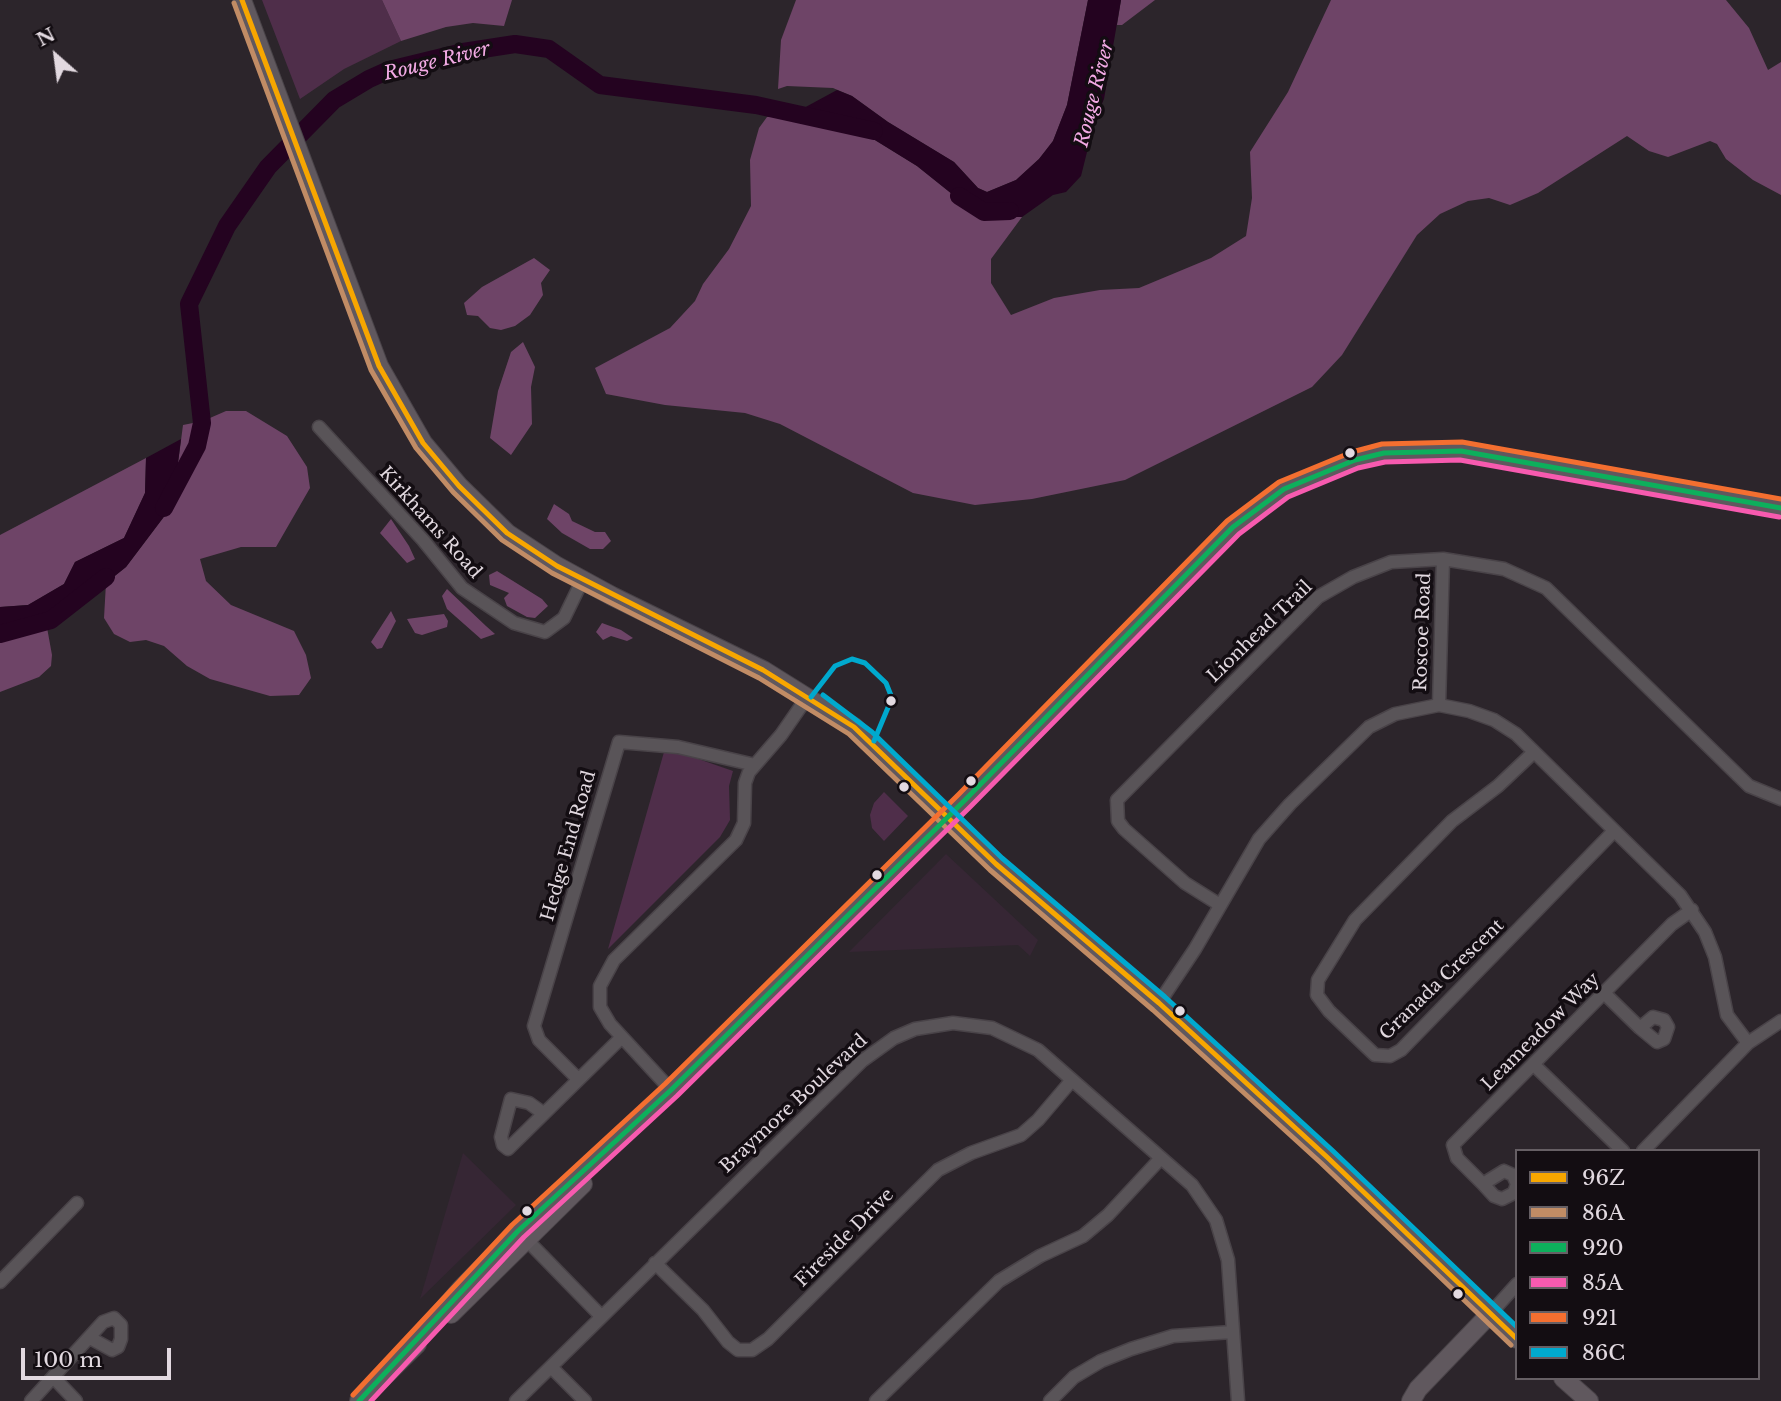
<!DOCTYPE html>
<html>
<head>
<meta charset="utf-8">
<style>
	body { margin:0 }
	#map { position:relative; width:1781px; height:1401px; overflow:hidden; background:#2c252b; font-family:"Libre Baskerville",serif }
	canvas { display:block }
	.legend { position:absolute; left:1515px; top:1149px; width:245px; height:231px; box-sizing:border-box; background:#130d12; border:2px solid #665f64; margin:0; padding:9px 12px; list-style:none; font-size:21px; color:#e2d9e0 }
	.legend li { display:flex; align-items:center; gap:14px; height:35px }
	.legend b { width:35px; border:2px solid #665f64 }
	.north { position:absolute; left:21px; top:21px; width:70px; height:70px; -webkit-text-stroke:5px #130d12; paint-order:stroke; rotate:332deg; font-size:19px; font-weight:700; line-height:28px; text-align:center; color:#e2d9e0 }
	.north::after { content:''; display:block; margin:auto; width:24px; height:32px; background:#e2d9e0; clip-path:polygon(50% 0,100% 100%,50% 72%,0 100%) }
	.scale { position:absolute; left:21px; top:1348px; width:150px; height:32px; box-sizing:border-box; border:4px solid #e2d9e0; border-top:0; padding-left:9px; font-size:21px; line-height:24px; white-space:nowrap; color:#e2d9e0; -webkit-text-stroke:5px #130d12; paint-order:stroke }
</style>
</head>
<body>
<div id="map">
<canvas width="1781" height="1401"></canvas>
<ul class="legend">
<li><b style="height:9px;background:#f7a600"></b>96Z</li>
<li><b style="height:9px;background:#c18c65"></b>86A</li>
<li><b style="height:9px;background:#0daf5c"></b>920</li>
<li><b style="height:9px;background:#f75aaf"></b>85A</li>
<li><b style="height:9px;background:#f46f30"></b>921</li>
<li><b style="height:9px;background:#00a9ce"></b>86C</li>
</ul>
<div class="north">N</div>
<div class="scale">100 m</div>
</div>
<script>
const c = document.querySelector('canvas').getContext('2d');
c.lineJoin = 'round';
function paint(path, color) {
  c.fillStyle = color;
  c.fill(path, 'evenodd');
}
function shape(rows) {
  const path = new Path2D();
  for (const r of rows) {
    path.moveTo(r[0], r[1]);
    for (let i = 2; i < r.length; i += 2) path.lineTo(r[i], r[i + 1]);
  }
  return path;
}
function trace(path, color, width, dash) {
  c.strokeStyle = color;
  c.lineWidth = width;
  c.lineCap = dash ? 'butt' : 'round';
  c.setLineDash(dash || []);
  c.stroke(path);
}
function label(font, color, halo, rows, align = 'center') {
  c.font = font + ' "Libre Baskerville",serif';
  c.lineWidth = 7;
  c.setLineDash([]);
  c.textBaseline = 'middle';
  c.strokeStyle = halo;
  c.fillStyle = color;
  for (const [text, x, y, turn = 0] of rows) {
    c.save();
    c.translate(x, y);
    c.rotate((+turn || 0) * Math.PI / 180);
    c.textAlign = isNaN(turn) ? turn : align;
    if (halo) c.strokeText(text, 0, 0);
    c.fillText(text, 0, 0);
    c.restore();
  }
}
paint(shape([
	[946,854,1038,940,1030,956,1018,945,849,952],
	[463,1153,516,1205,420,1299]
]), '#362634');
paint(shape([
	[262,0,382,0,401,41,344,69,300,99],
	[664,752,684,754,733,771,729,786,730,820,720,837,608,949],
	[884,792,908,816,884,841,872,828,870,815,874,803]
]), '#4f2e4a');
paint(shape([
	[382,0,512,0,504,26,473,23,446,27,401,41],
	[796,0,1088,0,1067,105,1053,141,1039,159,1016,180,987,192,978,188,954,162,888,122,852,96,833,88,787,86,778,89,781,40],
	[1121,0,1155,0,1122,25,1117,25],
	[1331,0,1726,0,1749,28,1768,70,1781,62,1781,195,1753,180,1726,159,1717,144,1710,141,1668,157,1649,151,1627,136,1538,193,1510,205,1489,198,1468,201,1440,214,1417,235,1342,355,1312,387,1125,480,1032,499,975,505,913,493,780,424,745,413,665,405,606,394,595,368,670,328,695,301,703,284,729,249,751,206,750,160,759,128,767,117,828,114,836,116,917,166,962,202,1002,217,1022,217,991,259,991,283,1011,315,1054,298,1100,290,1139,288,1211,258,1246,236,1252,198,1250,152,1288,92],
	[534,258,550,270,541,283,543,295,530,315,515,326,501,330,490,328,478,316,467,315,464,303,482,287],
	[523,342,535,367,531,387,532,424,511,455,490,438,498,391,511,352],
	[226,411,246,411,287,436,307,467,310,488,276,547,241,547,200,559,206,581,231,605,294,631,306,655,311,678,299,695,270,696,210,679,187,666,164,646,146,640,130,642,114,634,104,618,106,583,126,567,166,514,174,494,183,425,203,421],
	[146,458,145,493,124,538,75,562,64,584,28,605,0,607,0,535],
	[554,504,569,514,572,521,595,532,605,532,611,541,603,549,590,549,562,533,547,519],
	[391,519,409,546,415,559,407,563,380,533],
	[497,571,542,599,548,606,535,618,527,617,507,606,504,598,509,593,490,585,489,575],
	[447,589,486,626,495,634,481,639,447,609,442,596],
	[391,611,396,621,382,648,377,649,371,642],
	[444,614,448,621,447,627,422,635,415,633,407,619],
	[46,622,52,655,51,666,39,677,0,692,0,635,36,627],
	[602,623,621,630,633,638,627,641,611,636,603,640,596,632]
]), '#6e4467');
paint(shape([
	[1088,0,1121,0,1104,99,1095,120,1081,176,1066,192,1053,195,1022,217,1002,217,962,202,917,166,836,116,789,116,837,90,852,96,888,122,954,162,978,188,987,192,1016,180,1039,159,1053,141,1067,105],
	[181,439,174,494,166,514,126,567,106,583,75,598,36,627,0,635,0,607,28,605,64,584,75,562,124,538,145,493,146,458]
]), '#240320');
trace(shape([
	[959,196,984,212,1010,211],
	[164,508,197,446,202,423,189,304,227,226,268,167,334,100,369,79,389,70,463,52,515,44,549,49,600,85,756,105,874,131],
	[0,634,51,620,106,577]
]), '#240320', 18);
const street = shape([
	[319,427,423,540,462,588,514,623,545,632,564,618,582,581],
	[1439,705,1443,559],
	[1534,752,1498,786,1452,821,1355,920,1318,980,1317,995,1329,1011,1375,1055,1390,1056,1401,1050,1614,831],
	[1220,905,1185,883,1124,829,1118,821,1117,800,1318,597,1353,577,1391,562,1443,559,1504,569,1546,588,1749,786,1781,799],
	[1604,993,1640,1028],
	[1159,1003,1195,949,1259,839,1290,804,1369,727,1395,714,1439,705,1469,711,1494,720,1516,734,1680,895,1705,932,1715,957,1727,1015,1748,1043],
	[1653,1017,1664,1020,1668,1027,1664,1039,1657,1042,1640,1028,1653,1017],
	[1534,1065,1623,1151],
	[578,1079,539,1040,534,1026,619,742,678,747,755,765],
	[671,1090,610,1024,600,1007,600,986,614,960,736,840,744,823,745,783,749,772,781,735,808,696],
	[543,1113,529,1103,511,1099,501,1137,503,1145,508,1149,622,1037],
	[1643,1151,1748,1043,1781,1021],
	[1504,1171,1513,1175,1517,1184,1514,1193,1502,1199,1494,1196,1483,1184,1504,1171],
	[1483,1184,1457,1158,1453,1145,1672,924,1692,910],
	[521,1234,601,1316],
	[655,1263,703,1310,728,1342,738,1350,752,1350,768,1339,938,1170,971,1153,1021,1135,1038,1120,1072,1080],
	[0,1282,77,1203],
	[1490,1314,1517,1284],
	[551,1367,585,1401],
	[54,1378,76,1401],
	[31,1401,103,1322,114,1318,121,1325,121,1339,118,1347,112,1350,90,1338],
	[516,1401,862,1061,894,1038,915,1029,953,1023,992,1028,1038,1050,1192,1185,1216,1220,1228,1260,1238,1401],
	[876,1401,999,1281,1040,1256,1083,1236,1108,1215,1161,1158],
	[1050,1401,1074,1377,1101,1361,1131,1349,1173,1336,1232,1332]
]);
const secondary = shape([
	[242,0,379,366,423,443,459,486,507,533,557,566,612,596,763,670,854,727,996,864,1159,1003,1327,1157,1517,1339],
	[451,1314,583,1184],
	[407,1352,461,1289,518,1231,671,1090,965,800,1233,527,1284,489,1355,460,1384,453,1461,451,1781,508],
	[1563,1378,1589,1401],
	[359,1401,417,1344],
	[1411,1401,1418,1389,1490,1314]
]);
trace(street, '#494348', 15);
trace(secondary, '#494348', 20);
trace(street, '#595458', 12);
trace(secondary, '#60585e', 18);
trace(shape([
	[242,0,379,366,423,443,459,486,507,533,557,566,763,670,854,727,996,864,1159,1003,1327,1157,1517,1339]
]), '#f7a600', 5);
trace(shape([
	[234,3,371,370,416,448,453,492,502,540,552,573,759,678,849,734,990,870,1153,1010,1321,1163,1511,1345]
]), '#c18c65', 5);
trace(shape([
	[359,1401,518,1231,671,1090,965,800,1233,527,1284,489,1355,460,1384,453,1461,451,1781,508]
]), '#0daf5c', 5);
trace(shape([
	[371,1401,524,1237,677,1096,971,806,1239,534,1288,497,1358,468,1385,462,1460,460,1779,517]
]), '#f75aaf', 5);
trace(shape([
	[353,1395,512,1225,665,1084,959,794,1227,521,1279,482,1352,452,1382,444,1462,442,1781,499]
]), '#f46f30', 5);
trace(shape([
	[823,695,872,732,1002,858,1165,997,1333,1151,1517,1327],
	[811,697,835,666,852,659,865,663,886,683,892,698,874,741]
]), '#00a9ce', 5);
for (const [x, y, r, color] of [
	[1350,453,6,"#e2d9e0"],
	[891,701,6,"#e2d9e0"],
	[971,781,6,"#e2d9e0"],
	[904,787,6,"#e2d9e0"],
	[877,875,6,"#e2d9e0"],
	[1180,1011,6,"#e2d9e0"],
	[527,1211,6,"#e2d9e0"],
	[1458,1294,6,"#e2d9e0"]
]) {
  const dot = new Path2D();
  dot.arc(x, y, r, 0, 2 * Math.PI);
  c.fillStyle = color;
  c.fill(dot);
  trace(dot, '#130d12', 2.5);
}
label('18px', '#e2d9e0', '#130d12', [
	["Kirkhams Road",430,523,48],
	["Lionhead Trail",1260,632,-44],
	["Roscoe Road",1423,632,-88],
	["Hedge End Road",569,846,-74],
	["Granada Crescent",1442,980,-44],
	["Leameadow Way",1541,1032,-45],
	["Braymore Boulevard",794,1104,-43],
	["Fireside Drive",845,1238,-45]
]);
label('italic 19px', '#f3aae5', '#130d12', [
	["Rouge River",437,62,-14],
	["Rouge River",1095,94,-76]
]);
</script>
</body>
</html>
